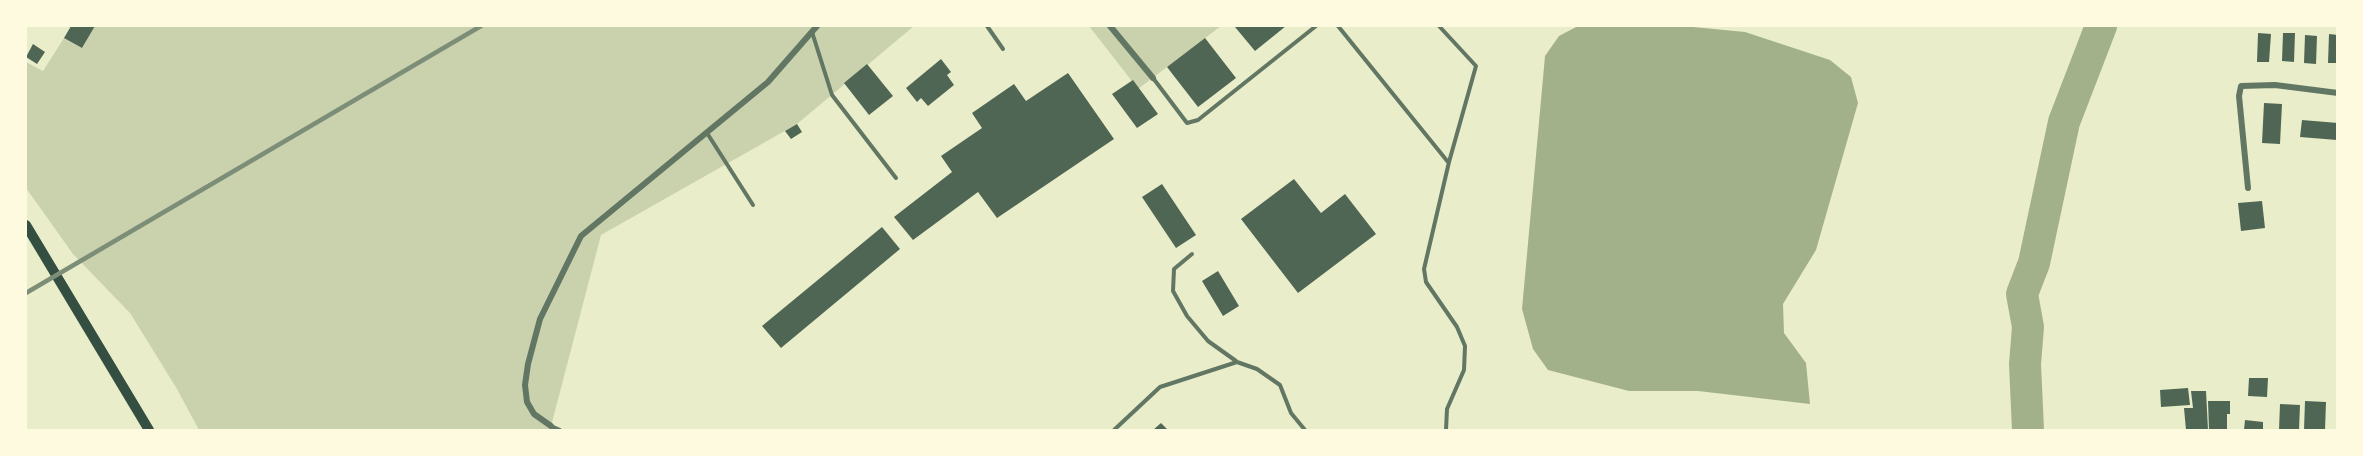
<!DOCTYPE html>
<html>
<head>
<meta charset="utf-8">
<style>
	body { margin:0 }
	#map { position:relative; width:2363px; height:456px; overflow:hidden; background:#e9edc9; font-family:"PT Sans",sans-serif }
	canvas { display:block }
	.frame { position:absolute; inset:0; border:27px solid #fefae0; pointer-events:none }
</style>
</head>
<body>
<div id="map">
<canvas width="2363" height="456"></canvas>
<div class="frame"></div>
</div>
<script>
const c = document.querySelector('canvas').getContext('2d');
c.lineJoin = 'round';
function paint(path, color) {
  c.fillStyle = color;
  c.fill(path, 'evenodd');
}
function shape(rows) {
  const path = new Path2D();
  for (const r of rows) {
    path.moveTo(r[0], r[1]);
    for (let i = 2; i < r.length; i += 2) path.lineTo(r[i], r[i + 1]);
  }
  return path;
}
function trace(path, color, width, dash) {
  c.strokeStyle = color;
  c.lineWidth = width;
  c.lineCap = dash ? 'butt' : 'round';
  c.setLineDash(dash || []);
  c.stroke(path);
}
paint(shape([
	[95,26,914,26,797,124,601,235,550,430,199,430,177,389,130,313,73,254,26,188,26,62,43,71,64,38,82,48],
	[1089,26,1221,26,1138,89]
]), '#cad2ad');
paint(shape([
	[1578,26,1683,26,1745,32,1830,60,1851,77,1858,103,1816,250,1783,304,1784,333,1806,363,1810,404,1698,391,1629,391,1548,370,1533,349,1522,309,1545,56,1559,36]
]), '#a3b18a');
trace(shape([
	[2028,430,2025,364,2028,327,2022,294,2034,263,2064,122,2101,26]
]), '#a3b18a', 32);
paint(shape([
	[71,26,95,26,82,48,64,38],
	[1236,26,1286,26,1255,51,1235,27],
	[2258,33,2271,34,2269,62,2257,62],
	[2283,33,2295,33,2294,62,2282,61],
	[2329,34,2338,35,2338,63,2328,63],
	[2305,35,2317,36,2316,64,2304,63],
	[1205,38,1236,78,1198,107,1167,67],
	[33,44,45,52,37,64,26,57],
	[941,59,951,72,947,75,954,85,928,106,921,98,917,102,906,88],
	[867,64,893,96,869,115,844,83],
	[1068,73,1114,139,997,218,978,192,913,240,894,217,952,172,941,156,982,128,972,113,1014,84,1026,101],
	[1133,80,1158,114,1137,128,1112,94],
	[2264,103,2282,104,2280,144,2262,143],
	[2302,120,2338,123,2337,140,2300,137],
	[797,124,802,132,791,139,785,131],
	[1294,179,1321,213,1345,194,1376,234,1298,293,1241,219],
	[1162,184,1196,235,1176,248,1142,197],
	[2262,201,2265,228,2241,231,2238,203],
	[882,227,900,249,781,348,762,326],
	[1218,271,1239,306,1223,316,1202,281],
	[2249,378,2268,378,2267,397,2248,396],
	[2188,388,2190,405,2161,407,2160,390],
	[2191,391,2206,391,2208,430,2186,430,2184,408,2193,408],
	[2208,401,2230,401,2230,414,2227,414,2227,430,2209,430],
	[2305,401,2326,402,2325,430,2304,430],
	[2280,404,2300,405,2299,430,2279,430],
	[2245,420,2263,422,2263,430,2244,430],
	[1161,423,1168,430,1153,430]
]), '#4f6655');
trace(shape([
	[987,26,1003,49],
	[1338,26,1448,162],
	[1439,26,1476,66,1449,162,1424,269,1426,282,1457,327,1465,346,1464,370,1447,409,1446,430],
	[812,32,832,95,896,178],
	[1153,78,1187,123,1198,120,1316,26],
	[707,133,753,205],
	[1192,254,1174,269,1173,291,1187,316,1208,341,1236,361],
	[551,426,560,430],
	[1114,430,1160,387,1237,362,1257,369,1280,385,1291,413,1305,430]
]), '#617663', 4);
trace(shape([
	[1110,26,1153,78],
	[2248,188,2239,96,2241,86,2275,85,2338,93],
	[551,426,534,414,527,402,525,385,528,364,540,319,581,236,768,82,817,26]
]), '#617663', 6);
trace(shape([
	[26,225,149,430]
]), '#344e41', 10);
trace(shape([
	[26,293,481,26]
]), '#7c8e77', 4.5);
</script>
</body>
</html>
